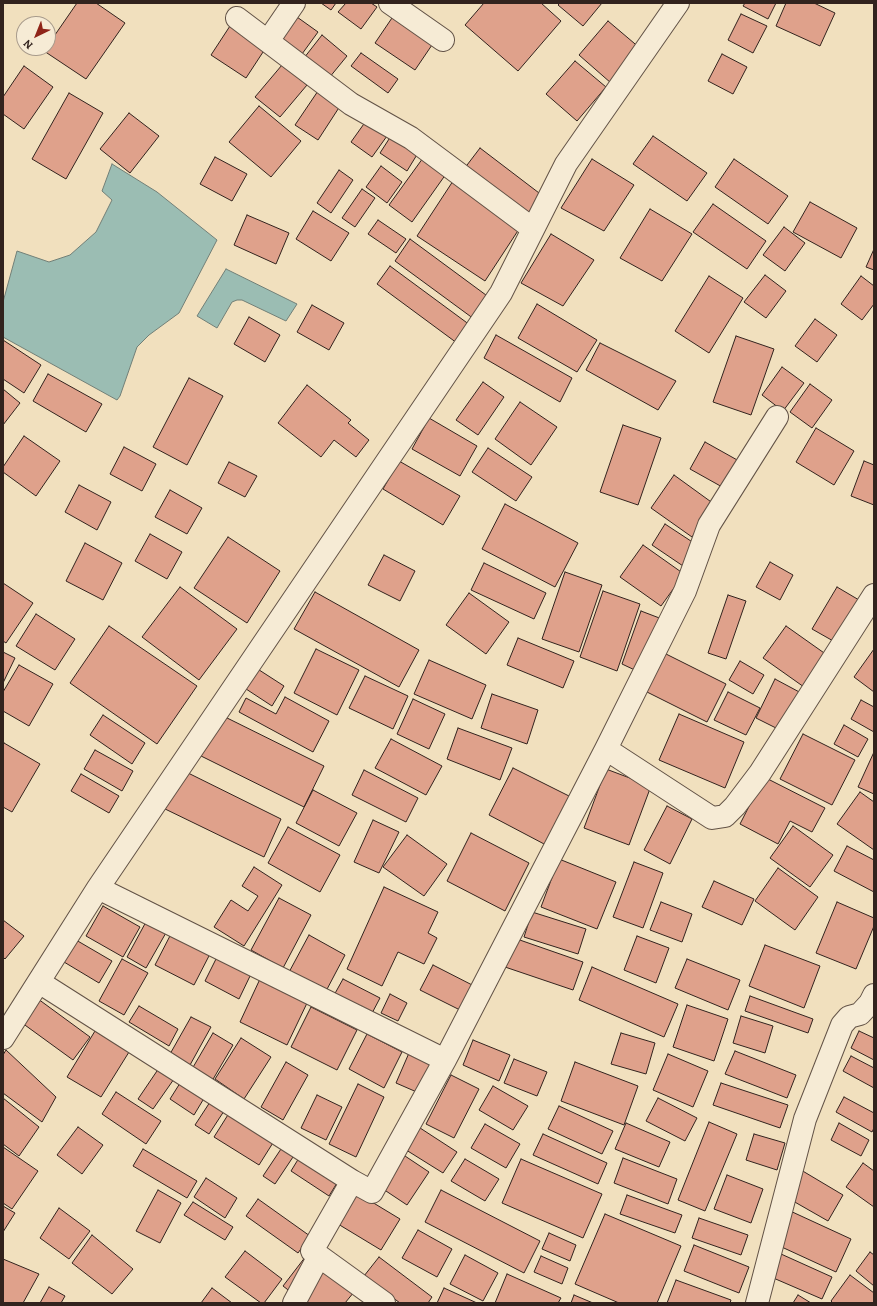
<!DOCTYPE html>
<html>
<head>
<meta charset="utf-8">
<style>
	body { margin:0 }
	#map { position:relative; width:877px; height:1306px; overflow:hidden; background:#f1e0be; font-family:Alegreya,serif }
	canvas { display:block }
	.frame { position:absolute; inset:0; border:4px solid #32231e; pointer-events:none }
	.north { position:absolute; left:16px; top:16px; width:40px; height:40px; box-sizing:border-box; background:#f6ebd5; border:1px solid #a89b8c; border-radius:50%; rotate:223deg; font-size:11px; font-weight:700; line-height:16px; text-align:center; color:#32231e }
	.north::after { content:''; display:block; margin:auto; width:14px; height:18px; background:#8f2418; clip-path:polygon(50% 0,100% 100%,50% 72%,0 100%) }
</style>
</head>
<body>
<div id="map">
<canvas width="877" height="1306"></canvas>
<div class="frame"></div>
<div class="north">N</div>
</div>
<script>
const c = document.querySelector('canvas').getContext('2d');
c.lineJoin = 'round';
function paint(path, color) {
  c.fillStyle = color;
  c.fill(path, 'evenodd');
}
function shape(rows) {
  const path = new Path2D();
  for (const r of rows) {
    path.moveTo(r[0], r[1]);
    for (let i = 2; i < r.length; i += 2) path.lineTo(r[i], r[i + 1]);
  }
  return path;
}
function trace(path, color, width, dash) {
  c.strokeStyle = color;
  c.lineWidth = width;
  c.lineCap = dash ? 'butt' : 'round';
  c.setLineDash(dash || []);
  c.stroke(path);
}
const water = shape([
	[112,164,157,192,217,240,179,313,149,335,137,347,120,396,117,400,3,337,3,302,17,251,49,262,70,255,96,232,112,200,102,191,112,164],
	[226,269,297,304,286,321,242,300,237,300,232,302,217,328,197,316,226,269]
]);
paint(water, '#9bbdb3');
trace(water, '#717f77', 1);
const building = shape([
	[77,3,96,3,125,23,86,79,44,51,46,48,48,48,48,45,77,3],
	[321,3,336,3,331,10,321,3],
	[346,3,371,3,377,7,361,29,338,12,346,3],
	[484,3,541,3,561,21,518,71,465,25,484,3],
	[560,3,602,3,583,26,558,5,560,3],
	[745,3,776,3,768,19,743,6,745,3],
	[786,3,814,3,835,13,820,46,776,26,786,3],
	[741,14,767,26,753,53,728,40,741,14],
	[394,15,434,42,415,70,375,43,394,15],
	[297,17,318,32,302,54,279,37,297,17],
	[608,21,641,49,611,83,579,55,608,21],
	[230,26,265,49,246,78,211,55,230,26],
	[322,35,347,56,329,78,304,58,322,35],
	[361,53,398,79,388,93,351,66,361,53],
	[722,54,747,67,733,94,708,81,722,54],
	[575,61,606,87,577,121,546,94,575,61],
	[282,65,307,85,280,117,255,97,282,65],
	[24,66,53,87,24,129,3,114,3,97,24,66],
	[320,88,342,103,318,140,295,125,320,88],
	[69,93,103,113,66,179,32,159,69,93],
	[259,106,301,141,271,177,229,142,259,106],
	[129,113,159,136,130,173,100,149,129,113],
	[366,121,387,136,372,157,351,142,366,121],
	[391,136,418,153,407,171,380,153,391,136],
	[653,136,707,173,687,201,633,164,653,136],
	[480,148,543,196,527,217,464,169,480,148],
	[215,157,247,174,232,201,200,184,215,157],
	[423,158,446,174,412,222,389,205,423,158],
	[592,159,634,185,604,231,561,208,592,159],
	[734,159,788,196,768,224,715,187,734,159],
	[381,166,402,182,387,203,366,187,381,166],
	[339,170,353,180,331,213,317,203,339,170],
	[455,178,523,223,485,281,417,236,455,178],
	[362,189,375,198,355,227,342,218,362,189],
	[810,202,857,228,841,258,793,232,810,202],
	[713,204,766,241,747,269,693,232,713,204],
	[650,209,692,234,662,281,620,258,650,209],
	[313,211,349,233,331,261,296,239,313,211],
	[247,215,289,233,276,264,234,245,247,215],
	[378,220,406,239,396,253,368,234,378,220],
	[784,227,805,243,785,271,763,255,784,227],
	[551,234,594,260,563,306,521,283,551,234],
	[410,239,490,298,474,319,395,261,410,239],
	[874,249,874,270,866,267,874,249],
	[390,266,474,328,461,346,377,284,390,266],
	[765,275,786,291,766,318,744,302,765,275],
	[709,276,743,298,709,353,675,331,709,276],
	[861,276,874,286,874,304,862,320,841,304,861,276],
	[537,304,597,340,577,372,518,338,537,304],
	[312,305,344,323,329,350,297,332,312,305],
	[249,317,280,335,265,362,234,344,249,317],
	[815,319,837,335,817,362,795,346,815,319],
	[496,335,572,378,560,402,484,358,496,335],
	[736,336,774,349,751,415,713,402,736,336],
	[3,340,41,365,24,393,3,379,3,340],
	[600,343,676,381,658,410,586,370,600,343],
	[782,367,804,383,783,411,762,395,782,367],
	[48,374,102,404,86,432,33,401,48,374],
	[189,378,223,396,187,465,153,447,189,378],
	[483,382,504,397,478,435,456,420,483,382],
	[810,384,832,400,812,428,790,412,810,384],
	[307,385,351,420,348,423,369,440,356,457,334,440,321,457,278,423,307,385],
	[3,389,20,403,3,425,3,389],
	[520,402,557,427,531,465,495,439,520,402],
	[429,418,477,446,460,476,412,449,429,418],
	[623,425,661,438,638,505,600,492,623,425],
	[816,428,854,451,834,485,796,462,816,428],
	[24,436,60,461,36,496,3,472,3,467,24,436],
	[705,442,739,461,724,488,690,469,705,442],
	[124,447,156,464,142,491,110,474,124,447],
	[488,448,532,477,516,501,472,472,488,448],
	[399,461,460,496,443,525,383,489,399,461],
	[864,461,874,465,874,505,851,496,864,461],
	[229,462,257,476,245,497,218,483,229,462],
	[674,475,714,504,692,537,651,508,674,475],
	[79,485,111,502,97,530,65,512,79,485],
	[170,490,202,508,187,534,155,517,170,490],
	[505,504,578,543,555,587,482,549,505,504],
	[665,524,700,547,686,568,652,545,665,524],
	[150,534,182,552,167,579,135,561,150,534],
	[228,537,280,571,247,623,194,588,228,537],
	[85,543,122,563,103,600,66,581,85,543],
	[643,545,684,574,661,606,620,577,643,545],
	[384,555,415,571,400,601,368,585,384,555],
	[770,562,793,575,780,600,756,587,770,562],
	[484,563,546,593,534,619,471,590,484,563],
	[565,572,602,585,579,652,542,639,565,572],
	[3,583,33,603,6,643,3,641,3,583],
	[180,587,237,629,199,680,142,637,180,587],
	[837,587,859,600,835,642,812,629,837,587],
	[603,591,640,604,617,671,580,657,603,591],
	[315,592,419,650,399,687,294,629,315,592],
	[469,593,509,622,486,654,446,625,469,593],
	[728,595,746,601,726,659,708,653,728,595],
	[641,611,662,619,639,672,622,664,641,611],
	[36,614,75,639,55,670,16,646,36,614],
	[109,626,197,686,157,744,70,683,109,626],
	[786,626,827,655,804,687,763,658,786,626],
	[518,638,574,661,563,688,507,665,518,638],
	[316,649,359,670,337,715,294,693,316,649],
	[874,649,874,692,854,677,874,649],
	[3,652,15,658,3,683,3,652],
	[664,653,726,684,707,722,645,691,664,653],
	[429,660,486,685,472,719,414,694,429,660],
	[740,661,764,675,753,694,729,680,740,661],
	[19,665,53,684,29,726,3,711,3,692,19,665],
	[253,666,284,686,272,706,240,685,253,666],
	[365,676,408,696,393,729,349,708,365,676],
	[775,679,803,694,784,732,756,718,775,679],
	[728,692,760,708,746,735,714,720,728,692],
	[492,694,538,710,527,744,481,728,492,694],
	[285,697,329,721,313,752,239,712,246,698,276,714,285,697],
	[413,699,445,714,429,749,397,734,413,699],
	[861,700,874,707,874,732,851,719,861,700],
	[217,713,324,766,304,807,197,754,217,713],
	[679,714,744,742,725,788,659,760,679,714],
	[103,715,145,743,132,764,90,735,103,715],
	[844,725,868,739,858,757,834,744,844,725],
	[458,728,512,748,500,780,447,759,458,728],
	[803,734,855,760,832,805,780,779,803,734],
	[391,739,442,766,426,795,375,768,391,739],
	[4,743,40,764,12,812,3,807,3,745,4,743],
	[95,750,133,771,122,791,84,769,95,750],
	[874,752,874,794,858,787,874,752],
	[513,768,571,797,546,845,489,815,513,768],
	[180,769,281,819,264,857,161,807,180,769],
	[606,769,651,786,629,845,584,828,606,769],
	[364,770,418,798,406,822,352,795,364,770],
	[81,774,119,796,109,813,71,791,81,774],
	[764,777,825,808,812,832,790,821,778,844,740,824,764,777],
	[313,790,357,813,339,846,296,823,313,790],
	[860,792,874,802,874,850,837,824,860,792],
	[667,806,692,819,670,864,644,850,667,806],
	[373,820,399,832,379,873,354,862,373,820],
	[793,826,833,855,810,887,770,858,793,826],
	[288,827,340,855,320,892,268,863,288,827],
	[471,833,529,863,505,911,447,881,471,833],
	[407,835,447,864,424,896,383,867,407,835],
	[847,846,874,860,874,892,834,871,847,846],
	[559,859,616,882,597,929,541,907,559,859],
	[634,862,663,873,643,928,613,917,634,862],
	[254,867,282,885,244,946,214,927,231,900,248,911,258,896,242,886,254,867],
	[778,868,818,897,795,930,755,901,778,868],
	[714,881,754,899,742,925,702,907,714,881],
	[384,887,438,912,428,933,437,938,424,964,398,952,382,986,347,969,384,887],
	[279,898,311,915,283,968,251,950,279,898],
	[661,902,692,914,682,942,650,930,661,902],
	[837,902,874,918,874,926,856,969,816,953,837,902],
	[103,906,140,927,123,957,86,936,103,906],
	[532,912,586,929,578,954,524,937,532,912],
	[3,920,24,936,5,959,3,957,3,920],
	[147,920,167,931,146,968,127,957,147,920],
	[172,932,211,952,194,985,155,965,172,932],
	[309,935,345,955,325,993,288,974,309,935],
	[637,936,669,948,656,983,624,970,637,936],
	[514,938,583,962,573,990,505,967,514,938],
	[76,940,112,961,99,983,64,962,76,940],
	[765,945,820,966,804,1008,749,986,765,945],
	[217,957,251,974,239,999,205,981,217,957],
	[122,959,148,973,124,1015,99,1001,122,959],
	[687,959,740,980,728,1010,675,988,687,959],
	[433,965,480,989,468,1014,420,990,433,965],
	[592,967,678,1004,664,1037,579,1000,592,967],
	[260,979,308,1001,287,1045,240,1022,260,979],
	[343,979,380,998,370,1017,333,997,343,979],
	[390,994,407,1003,398,1021,381,1013,390,994],
	[34,996,90,1037,73,1060,18,1020,34,996],
	[750,996,813,1019,808,1033,745,1011,750,996],
	[687,1005,728,1019,714,1061,673,1047,687,1005],
	[139,1006,178,1029,169,1046,129,1022,139,1006],
	[311,1007,357,1030,337,1070,291,1047,311,1007],
	[741,1016,773,1026,765,1053,733,1043,741,1016],
	[191,1017,211,1027,190,1065,170,1054,191,1017],
	[95,1031,129,1052,101,1097,67,1077,95,1031],
	[859,1031,874,1038,874,1060,851,1048,859,1031],
	[213,1033,233,1045,212,1081,192,1069,213,1033],
	[621,1033,655,1043,646,1074,611,1064,621,1033],
	[367,1034,402,1052,384,1088,349,1069,367,1034],
	[241,1038,271,1057,244,1099,215,1079,241,1038],
	[473,1040,510,1055,499,1081,463,1065,473,1040],
	[6,1050,56,1097,42,1122,3,1093,3,1055,6,1050],
	[735,1051,796,1075,787,1098,725,1074,735,1051],
	[409,1053,432,1064,419,1093,396,1083,409,1053],
	[668,1054,708,1071,693,1107,653,1090,668,1054],
	[851,1056,874,1068,874,1088,843,1071,851,1056],
	[514,1059,547,1072,537,1096,504,1083,514,1059],
	[286,1062,308,1075,283,1120,261,1107,286,1062],
	[575,1062,638,1086,624,1125,561,1101,575,1062],
	[159,1068,174,1079,153,1109,138,1099,159,1068],
	[451,1075,479,1089,454,1138,426,1124,451,1075],
	[182,1080,206,1095,194,1115,170,1099,182,1080],
	[721,1083,788,1105,780,1128,713,1105,721,1083],
	[358,1084,384,1097,356,1157,329,1144,358,1084],
	[493,1086,528,1106,513,1130,479,1110,493,1086],
	[116,1092,161,1121,146,1144,102,1114,116,1092],
	[317,1095,342,1107,326,1140,301,1128,317,1095],
	[844,1097,874,1113,874,1128,872,1132,836,1112,844,1097],
	[3,1098,39,1127,19,1156,3,1144,3,1098],
	[658,1098,697,1118,685,1141,646,1121,658,1098],
	[212,1099,226,1108,209,1134,195,1125,212,1099],
	[559,1106,613,1131,602,1154,548,1129,559,1106],
	[231,1110,276,1138,259,1165,214,1137,231,1110],
	[709,1122,737,1134,705,1211,678,1200,709,1122],
	[626,1123,670,1142,659,1167,615,1149,626,1123],
	[839,1123,869,1140,861,1156,831,1140,839,1123],
	[485,1124,520,1144,506,1168,471,1148,485,1124],
	[417,1126,457,1152,443,1173,403,1148,417,1126],
	[78,1127,103,1145,82,1174,57,1155,78,1127],
	[543,1134,607,1163,598,1184,533,1155,543,1134],
	[754,1134,785,1143,777,1170,746,1160,754,1134],
	[285,1143,297,1151,275,1184,263,1176,285,1143],
	[3,1147,38,1171,12,1209,3,1203,3,1147],
	[143,1149,197,1181,187,1198,133,1166,143,1149],
	[302,1153,340,1178,329,1196,291,1171,302,1153],
	[402,1154,429,1172,407,1205,380,1187,402,1154],
	[623,1158,677,1179,668,1204,614,1183,623,1158],
	[465,1159,499,1179,485,1201,451,1181,465,1159],
	[521,1159,602,1194,583,1238,502,1203,521,1159],
	[863,1163,874,1171,874,1207,846,1187,863,1163],
	[801,1170,843,1195,828,1221,786,1197,801,1170],
	[727,1175,763,1189,751,1223,714,1209,727,1175],
	[206,1178,237,1198,225,1218,194,1197,206,1178],
	[158,1190,181,1203,160,1243,136,1231,158,1190],
	[441,1190,540,1241,524,1273,425,1222,441,1190],
	[357,1193,400,1219,381,1250,338,1224,357,1193],
	[627,1195,682,1215,675,1233,620,1214,627,1195],
	[258,1199,310,1236,298,1253,246,1216,258,1199],
	[193,1202,233,1227,225,1240,184,1215,193,1202],
	[3,1206,15,1213,3,1232,3,1206],
	[59,1208,90,1231,69,1259,40,1238,59,1208],
	[788,1210,851,1239,836,1272,773,1243,788,1210],
	[605,1214,681,1246,657,1303,619,1303,575,1284,605,1214],
	[699,1218,748,1235,741,1255,692,1238,699,1218],
	[418,1230,452,1249,437,1277,402,1258,418,1230],
	[549,1233,576,1245,570,1261,542,1249,549,1233],
	[92,1235,133,1269,112,1294,72,1263,92,1235],
	[694,1245,749,1267,739,1293,684,1271,694,1245],
	[245,1251,282,1279,264,1303,261,1303,225,1277,245,1251],
	[870,1252,874,1255,874,1286,856,1271,870,1252],
	[781,1254,832,1277,822,1299,771,1277,781,1254],
	[465,1255,498,1273,483,1301,450,1284,465,1255],
	[306,1256,354,1292,345,1303,305,1303,283,1286,306,1256],
	[541,1256,568,1268,562,1284,534,1272,541,1256],
	[379,1257,432,1297,428,1303,400,1303,364,1276,379,1257],
	[3,1259,39,1274,23,1303,3,1303,3,1259],
	[507,1274,561,1298,558,1303,495,1303,507,1274],
	[850,1275,874,1293,874,1303,833,1303,831,1301,850,1275],
	[676,1280,731,1300,730,1303,667,1303,676,1280],
	[49,1287,65,1296,61,1303,40,1303,49,1287],
	[212,1288,232,1303,201,1303,212,1288],
	[444,1288,477,1303,437,1303,444,1288],
	[574,1295,593,1303,571,1303,574,1295],
	[798,1295,811,1303,793,1303,798,1295]
]);
paint(building, '#dfa18b');
trace(building, '#32231e', 1);
const street = shape([
	[390,3,443,40],
	[237,18,351,104,411,138,533,229],
	[268,41,294,3],
	[606,749,712,818,725,816,735,806,760,773,874,595],
	[98,888,445,1060,372,1192,352,1181,312,1251,384,1303],
	[39,982,352,1181],
	[3,1038,98,888,501,293,566,164,678,3],
	[445,1060,606,749,685,591,709,525,777,417],
	[294,1303,319,1256],
	[757,1303,805,1119,842,1025,849,1017,860,1014,870,1003,874,995]
]);
trace(street, '#625246', 24);
trace(street, '#f6ebd5', 22);
</script>
</body>
</html>
